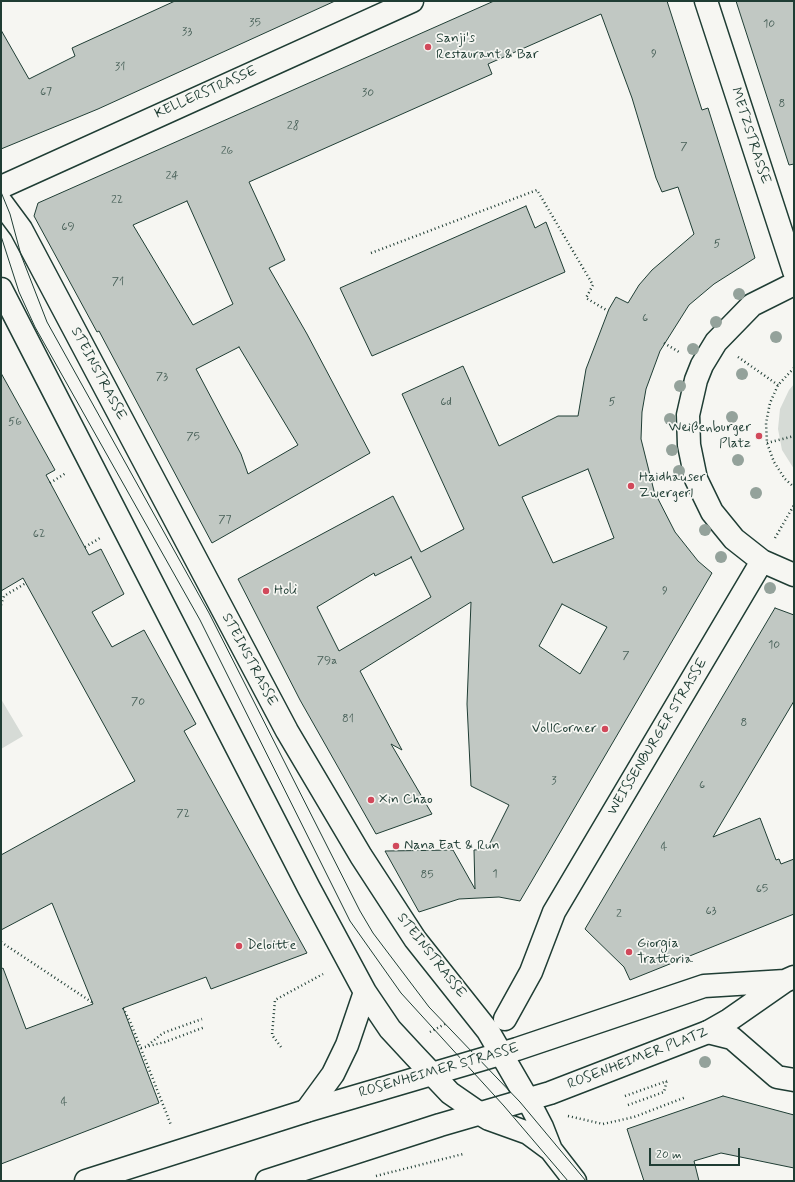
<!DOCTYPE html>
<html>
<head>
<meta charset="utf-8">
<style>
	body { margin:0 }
	#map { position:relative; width:795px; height:1182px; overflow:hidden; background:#f6f6f2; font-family:Mynerve,sans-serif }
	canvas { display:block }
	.frame { position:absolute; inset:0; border:2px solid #1f3d34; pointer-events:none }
	.scale { position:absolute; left:649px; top:1148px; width:91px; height:18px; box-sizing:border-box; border:2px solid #1f3d34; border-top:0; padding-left:5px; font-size:12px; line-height:14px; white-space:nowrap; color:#1f3d34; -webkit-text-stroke:3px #f6f6f2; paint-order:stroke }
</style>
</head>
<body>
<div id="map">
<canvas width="795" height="1182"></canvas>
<div class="frame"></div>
<div class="scale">20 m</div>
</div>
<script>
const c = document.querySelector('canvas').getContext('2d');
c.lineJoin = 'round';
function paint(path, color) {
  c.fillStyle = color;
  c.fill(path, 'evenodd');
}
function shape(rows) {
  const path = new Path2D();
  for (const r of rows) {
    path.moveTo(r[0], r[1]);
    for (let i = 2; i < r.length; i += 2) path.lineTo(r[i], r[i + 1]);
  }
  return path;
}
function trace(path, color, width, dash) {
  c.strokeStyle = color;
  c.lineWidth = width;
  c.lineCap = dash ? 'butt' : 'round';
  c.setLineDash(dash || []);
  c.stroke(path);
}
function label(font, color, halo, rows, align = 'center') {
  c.font = font + ' Mynerve,sans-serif';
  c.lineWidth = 3.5;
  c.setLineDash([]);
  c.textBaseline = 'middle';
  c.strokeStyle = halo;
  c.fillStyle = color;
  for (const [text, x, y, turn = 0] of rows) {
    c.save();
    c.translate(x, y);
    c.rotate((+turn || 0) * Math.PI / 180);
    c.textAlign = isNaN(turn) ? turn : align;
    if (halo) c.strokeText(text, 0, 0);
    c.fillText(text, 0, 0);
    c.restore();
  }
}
paint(shape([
	[794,384,794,469,782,450,778,429,780,409,789,390],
	[1,699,23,736,1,749]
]), '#d6dbd6');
const building = shape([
	[175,1,335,1,98,109,1,149,1,30,29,79,75,56,72,48,175,1],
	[494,1,667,1,702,110,708,108,755,258,714,284,689,305,660,351,646,389,642,412,641,439,654,491,675,532,698,561,712,573,520,901,499,897,459,899,419,912,385,851,453,850,475,889,474,850,487,849,509,805,471,786,467,704,471,602,360,671,402,750,391,744,432,814,376,834,300,700,238,579,393,496,421,552,464,529,402,394,463,366,499,446,558,416,578,416,586,369,609,309,616,297,628,303,639,285,652,270,694,234,678,187,662,192,656,178,632,98,601,14,488,64,492,74,249,182,285,260,269,268,307,334,370,453,212,543,99,331,97,332,34,216,38,203,494,1],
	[187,201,233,304,193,325,133,225,187,201],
	[239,347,298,445,248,474,241,454,196,369,239,347],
	[588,469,614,538,553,563,522,497,588,469],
	[411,557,431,597,339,651,317,607,374,573,375,576,412,557,411,557],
	[562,604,607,627,580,674,539,646,562,604],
	[736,1,794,1,794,164,789,165,736,1],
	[526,206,535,228,546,222,565,272,372,356,340,288,526,206],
	[1,373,55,470,46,475,89,555,101,549,124,594,92,612,112,647,144,630,196,724,184,731,307,953,211,989,206,977,123,1008,159,1103,1,1164,1,969,3,968,26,1029,93,1004,52,903,1,930,1,855,135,781,23,578,1,591,1,373],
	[775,608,794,615,794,701,713,837,760,818,776,860,779,859,781,864,794,859,794,914,630,980,624,967,585,929,775,608],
	[723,1096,794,1115,794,1168,721,1153,694,1161,699,1181,644,1181,627,1129,723,1096]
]);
paint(building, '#c1c8c3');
trace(building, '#1f3d34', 1);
const pedestrian = shape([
	[794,284,752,305,716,342,702,365,696,380,688,415,689,445,696,479,712,512,734,539,762,561,794,575],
	[505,1019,531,972,554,912,762,561]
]);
const minor = shape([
	[706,1,794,271],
	[1,187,412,1],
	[1,202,21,229,287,731,361,856,415,939,488,1031,528,1100],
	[1,289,309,888,365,992,390,1029,415,1056,450,1093,479,1113],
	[306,1111,333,1074,347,1045,365,992]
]);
const tertiary = shape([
	[708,1032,732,1038,777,1077,794,1080]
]);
const secondary = shape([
	[528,1100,542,1127,551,1150],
	[479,1113,489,1119,528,1133,551,1150,575,1181],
	[86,1181,306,1111,517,1049,704,986,785,981,794,977],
	[267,1181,440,1125,550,1093,708,1032,729,1020,785,981]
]);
trace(pedestrian, '#1f3d34', 25);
trace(minor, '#1f3d34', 25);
trace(tertiary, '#1f3d34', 25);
trace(secondary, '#1f3d34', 25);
trace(shape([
	[371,253,537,190,593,285,586,298,608,311],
	[664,343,679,352],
	[738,357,778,385],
	[794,368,778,385,770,403,766,423,767,443,774,462,785,479,794,487],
	[767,443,794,436],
	[50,483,66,473],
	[775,538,794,505],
	[85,547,100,538],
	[1,605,4,596,26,583],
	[1,942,93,1003],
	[123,1008,130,1021,171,1125],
	[430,1032,447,1023],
	[148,1045,163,1033,202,1019],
	[281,1047,272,1035,275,1000,323,974],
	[141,1048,165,1042,205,1027],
	[625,1096,667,1081],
	[628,1105,664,1092,667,1080],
	[568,1116,603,1124,634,1117,686,1097],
	[376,1176,463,1154]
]), '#1f3d34', 2.5, [1, 3]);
trace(pedestrian, '#f6f6f2', 22);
trace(minor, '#f6f6f2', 22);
trace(tertiary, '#f6f6f2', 22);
trace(secondary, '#f6f6f2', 22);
trace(shape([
	[1,192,10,214,21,255,47,322,209,613,360,911,373,933,429,1007,520,1102,586,1181],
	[1,236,19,292,35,327,200,620,350,921,401,993,504,1106,568,1181]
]), '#1f3d34', 1);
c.fillStyle = '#94a29b';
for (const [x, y] of [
	[739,294],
	[716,322],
	[776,337],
	[693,349],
	[742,374],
	[680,386],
	[732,417],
	[670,419],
	[672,450],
	[738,460],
	[679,471],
	[756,493],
	[705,530],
	[721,557],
	[770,588],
	[705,1062]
]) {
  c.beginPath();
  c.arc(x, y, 6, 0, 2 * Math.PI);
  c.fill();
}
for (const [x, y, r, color] of [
	[428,47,4,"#d1495b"],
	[759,436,4,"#d1495b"],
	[631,486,4,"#d1495b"],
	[266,591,4,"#d1495b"],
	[605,729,4,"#d1495b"],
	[371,800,4,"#d1495b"],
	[396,846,4,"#d1495b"],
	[239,946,4,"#d1495b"],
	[629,952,4,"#d1495b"]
]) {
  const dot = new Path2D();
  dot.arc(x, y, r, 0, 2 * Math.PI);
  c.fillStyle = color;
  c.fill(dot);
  trace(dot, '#f6f6f2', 1.5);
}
label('12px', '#486058', null, [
	["35",255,23],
	["10",769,24],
	["33",187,32],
	["9",654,54],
	["31",120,67],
	["67",46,92],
	["30",368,93],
	["8",782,104],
	["28",293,126],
	["7",684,147],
	["26",227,151],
	["24",172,176],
	["22",117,200],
	["69",68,227],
	["5",717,244],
	["71",118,282],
	["6",645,318],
	["73",162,377],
	["6d",446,402],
	["5",612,402],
	["56",15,422],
	["75",193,437],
	["77",225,520],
	["62",39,534],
	["9",665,591],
	["10",774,645],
	["7",626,656],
	["79a",327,661],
	["70",138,702],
	["81",348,719],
	["8",744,723],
	["3",554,781],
	["6",702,785],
	["72",183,814],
	["4",664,847],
	["1",495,874],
	["85",427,875],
	["65",762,889],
	["63",711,911],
	["2",619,914],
	["4",64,1102]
]);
label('14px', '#1f3d34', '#f6f6f2', [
	["Sanji's",436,39],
	["Restaurant & Bar",436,55],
	["Weißenburger",751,428,"right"],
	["Platz",751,444,"right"],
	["Haidhauser",639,478],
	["Zwergerl",639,494],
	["Holi",274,591],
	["VollCorner",597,729,"right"],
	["Xin Chao",379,800],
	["Nana Eat & Run",404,846],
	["Giorgia",637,944],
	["Trattoria",637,960],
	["Deloitte",247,946]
], 'left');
label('14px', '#1f3d34', '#f6f6f2', [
	["KELLERSTRASSE",206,93,-24],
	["METZSTRASSE",750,136,72],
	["STEINSTRASSE",98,374,62],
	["STEINSTRASSE",249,660,62],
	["WEISSENBURGER STRASSE",658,737,-59],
	["STEINSTRASSE",431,956,52],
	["ROSENHEIMER PLATZ",638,1059,-21],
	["ROSENHEIMER STRASSE",439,1071,-16]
]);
</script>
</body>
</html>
